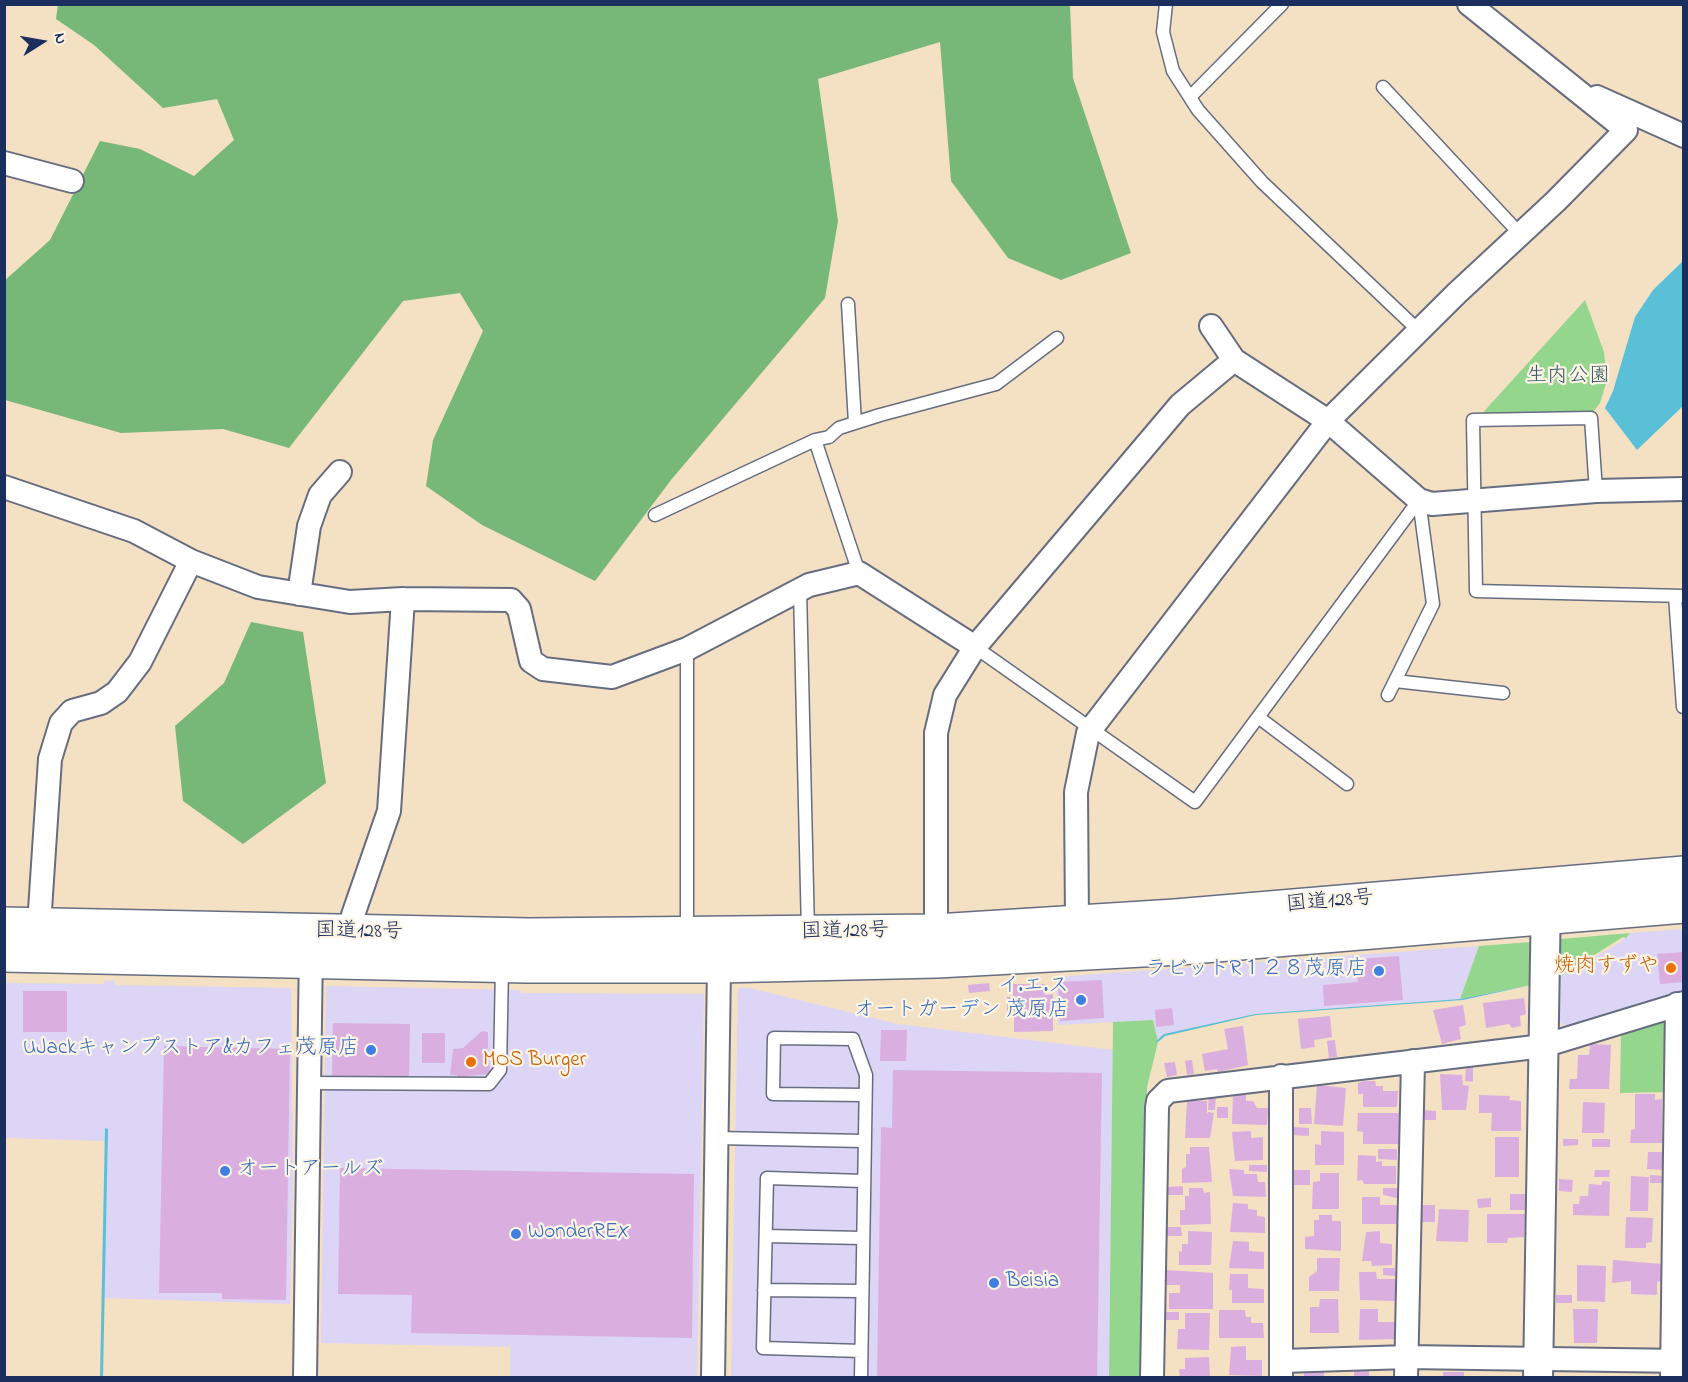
<!DOCTYPE html>
<html>
<head>
<meta charset="utf-8">
<style>
	body { margin:0 }
	#map { position:relative; width:1688px; height:1382px; overflow:hidden; background:#f4e0c3; font-family:"Indie Flower",sans-serif }
	canvas { display:block }
	.frame { position:absolute; inset:0; border:6px solid #1b2f5e; pointer-events:none }
	.north { position:absolute; left:12px; top:12px; width:60px; height:60px; -webkit-text-stroke:4px #fcf5e5; paint-order:stroke; rotate:79deg; font-size:16px; font-weight:700; line-height:24px; text-align:center; color:#1b2f5e }
	.north::after { content:''; display:block; margin:auto; width:21px; height:27px; background:#1b2f5e; clip-path:polygon(50% 0,100% 100%,50% 72%,0 100%) }
</style>
</head>
<body>
<div id="map">
<canvas width="1688" height="1382"></canvas>
<div class="frame"></div>
<div class="north">N</div>
</div>
<script>
const c = document.querySelector('canvas').getContext('2d');
c.lineJoin = 'round';
function paint(path, color) {
  c.fillStyle = color;
  c.fill(path, 'evenodd');
}
function shape(rows) {
  const path = new Path2D();
  for (const r of rows) {
    path.moveTo(r[0], r[1]);
    for (let i = 2; i < r.length; i += 2) path.lineTo(r[i], r[i + 1]);
  }
  return path;
}
function trace(path, color, width, dash) {
  c.strokeStyle = color;
  c.lineWidth = width;
  c.lineCap = dash ? 'butt' : 'round';
  c.setLineDash(dash || []);
  c.stroke(path);
}
function label(font, color, halo, rows, align = 'center') {
  c.font = font + ' "Indie Flower","Klee One",sans-serif';
  c.lineWidth = 4.5;
  c.setLineDash([]);
  c.textBaseline = 'middle';
  c.strokeStyle = halo;
  c.fillStyle = color;
  for (const [text, x, y, turn = 0] of rows) {
    c.save();
    c.translate(x, y);
    c.rotate((+turn || 0) * Math.PI / 180);
    c.textAlign = isNaN(turn) ? turn : align;
    if (halo) c.strokeText(text, 0, 0);
    c.fillText(text, 0, 0);
    c.restore();
  }
}
paint(shape([
	[1683,929,1683,992,1565,1026,1560,1022,1559,977,1618,944,1630,933],
	[1479,946,1460,999,1255,1014,1164,1034,1156,1041,1153,1020,1058,1025,1056,977],
	[114,980,116,985,291,988,293,1171,290,1304,104,1298,107,1129,105,1129,105,1141,5,1138,5,983,103,984,105,981],
	[326,986,520,990,521,993,704,994,697,1377,510,1377,510,1344,508,1347,321,1343],
	[738,988,749,988,898,1024,1113,1050,1109,1377,731,1378]
]), '#ddd5f6');
paint(shape([
	[1585,300,1604,352,1607,380,1600,403,1590,416,1478,418],
	[1630,933,1626,938,1623,937,1559,977,1561,939],
	[1531,942,1531,985,1460,999,1479,946],
	[1153,1020,1158,1042,1147,1087,1143,1377,1109,1378,1113,1022],
	[1661,1021,1667,1025,1666,1092,1620,1093,1621,1033]
]), '#94d68d');
paint(shape([
	[58,4,1070,5,1073,78,1131,253,1061,280,1008,258,951,181,940,42,818,79,838,221,825,298,671,480,595,581,482,525,426,486,433,440,483,331,460,293,403,301,289,448,223,429,121,433,5,400,4,281,50,240,100,141,140,149,194,176,234,140,217,99,163,108,94,45,56,19],
	[251,622,303,632,326,783,243,844,183,801,175,726,224,683]
]), '#77b778');
paint(shape([
	[1683,261,1683,406,1637,450,1605,408,1613,391,1635,317,1653,290],
	[1531,985,1463,1000,1256,1015,1165,1036,1158,1042,1156,1041,1164,1034,1255,1014,1460,999],
	[105,1128,108,1129,103,1377,100,1378]
]), '#5ac0d7');
paint(shape([
	[1684,952,1684,982,1660,984,1657,954],
	[1399,956,1403,1000,1324,1006,1323,985,1358,982,1356,959],
	[1102,980,1104,1018,1060,1021,1058,982],
	[989,983,990,991,969,993,968,985],
	[1013,984,1045,984,1045,995,1053,994,1053,1031,1014,1032,1014,1011,1007,1011,1007,997,1013,997],
	[23,991,67,991,67,1032,23,1032],
	[1524,998,1526,1014,1520,1016,1521,1026,1512,1028,1509,1024,1486,1028,1483,1003],
	[1463,1005,1466,1025,1459,1027,1461,1039,1442,1044,1433,1010],
	[1172,1008,1174,1025,1156,1027,1155,1010],
	[1330,1016,1332,1037,1314,1040,1315,1047,1301,1049,1298,1019],
	[333,1023,410,1024,409,1077,332,1076],
	[1243,1026,1248,1065,1218,1072,1217,1069,1205,1071,1202,1054,1228,1049,1224,1029],
	[881,1030,907,1030,906,1061,880,1061],
	[482,1031,488,1032,488,1048,482,1055,489,1056,490,1074,467,1076,468,1083,457,1084,457,1075,450,1075,453,1049,463,1048],
	[422,1033,445,1033,445,1063,422,1063],
	[1335,1040,1337,1057,1329,1058,1327,1041],
	[1590,1044,1611,1045,1609,1089,1569,1089,1570,1079,1577,1079,1578,1055,1589,1055],
	[164,1046,290,1049,286,1300,222,1299,222,1293,159,1293],
	[1192,1060,1194,1074,1187,1075,1185,1061],
	[1175,1062,1177,1075,1167,1077,1164,1063],
	[1466,1067,1473,1067,1473,1082,1465,1081],
	[893,1070,1102,1073,1097,1378,877,1378,881,1127,892,1128],
	[1440,1074,1462,1075,1463,1085,1469,1086,1466,1110,1442,1110],
	[1364,1081,1375,1081,1376,1086,1383,1086,1383,1091,1398,1091,1397,1107,1363,1107,1363,1094,1358,1094,1358,1083],
	[1317,1085,1346,1088,1343,1126,1314,1124],
	[1233,1093,1246,1094,1246,1101,1253,1101,1257,1108,1268,1108,1267,1125,1232,1124],
	[1209,1094,1216,1095,1215,1110,1208,1110],
	[1635,1094,1655,1094,1655,1100,1662,1099,1662,1143,1630,1143,1631,1130,1635,1129],
	[1479,1095,1510,1096,1509,1100,1521,1101,1521,1131,1491,1131,1492,1113,1479,1113],
	[1187,1100,1207,1101,1207,1114,1208,1112,1214,1113,1210,1138,1185,1138],
	[1583,1102,1605,1103,1604,1133,1582,1133],
	[1217,1107,1228,1107,1228,1118,1217,1118],
	[1299,1108,1311,1108,1312,1124,1299,1124],
	[1422,1110,1436,1111,1436,1120,1422,1120],
	[1358,1113,1400,1113,1398,1144,1363,1144,1363,1132,1357,1131],
	[1293,1127,1309,1128,1309,1136,1293,1135],
	[1251,1131,1251,1138,1263,1137,1263,1160,1235,1161,1232,1132],
	[1321,1131,1344,1132,1344,1165,1315,1165,1315,1144,1321,1145],
	[1495,1137,1519,1137,1519,1177,1495,1177],
	[1563,1139,1578,1139,1578,1145,1563,1146],
	[1592,1139,1610,1139,1610,1147,1592,1147],
	[1190,1147,1209,1147,1212,1182,1182,1183,1182,1169,1186,1167,1186,1154,1190,1154],
	[1378,1149,1397,1149,1397,1160,1378,1159],
	[1648,1152,1664,1152,1664,1170,1647,1169],
	[1358,1155,1376,1156,1376,1162,1382,1161,1382,1166,1396,1166,1396,1184,1364,1184,1362,1180,1357,1181],
	[1249,1165,1267,1165,1267,1172,1249,1171],
	[340,1168,694,1174,692,1338,411,1333,412,1295,338,1294],
	[1229,1169,1244,1170,1244,1174,1257,1174,1258,1182,1265,1182,1266,1197,1233,1196],
	[1292,1170,1310,1170,1310,1185,1292,1185],
	[1595,1170,1610,1170,1609,1177,1594,1177],
	[1320,1173,1339,1173,1339,1209,1312,1209,1313,1182,1320,1181],
	[1650,1175,1664,1176,1664,1183,1650,1183],
	[1631,1176,1649,1177,1648,1211,1630,1211],
	[1559,1179,1573,1180,1572,1192,1559,1191],
	[1603,1181,1610,1182,1609,1216,1573,1215,1573,1204,1579,1204,1580,1196,1588,1196,1589,1184,1601,1185],
	[1183,1186,1183,1195,1168,1195,1168,1187],
	[1189,1188,1203,1188,1204,1193,1210,1192,1211,1224,1180,1225,1180,1210,1185,1210,1185,1196,1189,1196],
	[1383,1188,1398,1188,1397,1198,1383,1195],
	[1510,1194,1526,1194,1526,1210,1510,1210],
	[1362,1197,1380,1197,1380,1205,1397,1205,1397,1224,1362,1224],
	[1491,1198,1491,1207,1478,1208,1477,1199],
	[1233,1203,1248,1204,1248,1209,1257,1210,1257,1216,1265,1217,1265,1233,1230,1232],
	[1419,1205,1435,1205,1435,1222,1420,1222],
	[1439,1209,1469,1210,1468,1242,1436,1241],
	[1487,1214,1525,1214,1524,1237,1508,1238,1507,1243,1487,1243],
	[1319,1215,1332,1215,1332,1221,1341,1221,1341,1251,1305,1249,1305,1237,1314,1236,1314,1220,1319,1220],
	[1626,1217,1653,1218,1652,1242,1646,1243,1646,1248,1625,1248],
	[1166,1227,1181,1227,1182,1236,1165,1236],
	[1188,1231,1212,1232,1211,1265,1179,1265,1179,1251,1182,1252,1182,1244,1188,1244],
	[1380,1231,1380,1243,1392,1244,1392,1265,1372,1266,1371,1261,1362,1261,1366,1232],
	[1233,1241,1249,1242,1249,1251,1264,1252,1264,1269,1229,1268],
	[1317,1258,1340,1258,1339,1291,1309,1291,1309,1277,1317,1271],
	[1613,1260,1662,1264,1662,1281,1657,1282,1657,1295,1631,1294,1631,1281,1612,1283],
	[1577,1265,1606,1266,1605,1302,1577,1301],
	[1383,1268,1395,1268,1395,1276,1383,1275],
	[1166,1270,1213,1273,1213,1309,1169,1309,1169,1293,1180,1293,1180,1285,1166,1285],
	[1359,1272,1376,1272,1377,1279,1396,1279,1395,1301,1360,1300],
	[1230,1274,1248,1274,1248,1288,1264,1289,1264,1303,1232,1303,1232,1290,1229,1290],
	[1556,1295,1572,1295,1572,1303,1556,1303],
	[1320,1299,1338,1299,1339,1333,1310,1333,1310,1307,1319,1307],
	[1360,1309,1378,1309,1378,1322,1395,1322,1395,1339,1359,1340],
	[1573,1309,1598,1309,1597,1343,1574,1343],
	[1219,1310,1245,1310,1246,1317,1251,1317,1251,1323,1263,1323,1264,1338,1219,1338],
	[1165,1312,1179,1312,1179,1320,1165,1320],
	[1185,1313,1210,1313,1209,1350,1177,1349,1178,1329,1185,1329],
	[1246,1346,1246,1360,1262,1360,1262,1376,1229,1375,1231,1347],
	[1209,1357,1210,1378,1180,1378,1179,1369,1185,1369,1185,1358],
	[1324,1367,1324,1378,1304,1378,1304,1368],
	[1354,1368,1369,1369,1369,1378,1354,1378],
	[1443,1372,1464,1372,1464,1378,1443,1378]
]), '#daafdf');
const service = shape([
	[1166,4,1163,32,1173,71,1198,110,1262,182,1419,331],
	[1383,87,1520,234],
	[1190,97,1282,4],
	[848,304,855,423],
	[1596,491,1591,418,1473,420,1476,591,1684,596],
	[655,515,815,440],
	[859,573,815,440,829,437,839,428,880,415,996,384,1057,338],
	[800,589,808,933],
	[1675,596,1683,707],
	[975,647,1195,802,1419,500],
	[687,649,687,933],
	[1395,681,1503,693],
	[1388,695,1433,604,1419,500],
	[1258,717,1347,784],
	[309,1083,489,1084,500,1070,502,967],
	[717,1138,863,1141],
	[766,1236,862,1238],
	[764,1290,862,1291],
	[861,1351,763,1348,767,1178,863,1181],
	[861,1378,866,1075,853,1039,774,1038,773,1094,865,1095]
]);
const minor = shape([
	[1597,97,1684,136],
	[4,163,72,181],
	[1211,326,1234,360,1328,421,1419,500,1432,504,1596,491,1684,489],
	[4,487,134,531,191,561,258,587,350,602,403,599,511,600,519,609,531,661,543,669,612,677,687,649,809,585,859,573,975,647],
	[299,594,309,526,320,495,340,472],
	[1077,923,1076,792,1088,733,1328,421,1457,293,1556,201,1626,130,1469,4],
	[39,925,50,759,61,723,72,711,101,703,117,692,140,662,191,561],
	[936,944,936,733,945,695,975,647,1180,405,1234,360],
	[351,945,353,915,389,811,403,599],
	[1282,1361,1407,1357,1684,1361],
	[305,1378,311,947],
	[713,1378,719,966],
	[1152,1378,1157,1108,1158,1101,1168,1091,1543,1046,1684,1003],
	[1281,1378,1281,1076],
	[1406,1378,1413,1061],
	[1672,1378,1677,1004]
]);
const tertiary = shape([
	[1538,1378,1546,897]
]);
const trunk = shape([
	[4,924,529,935,936,931,1175,916,1684,873],
	[4,955,526,966,719,966,937,961,1180,948,1684,906]
]);
trace(service, '#676d81', 15);
trace(minor, '#676d81', 26);
trace(tertiary, '#676d81', 32);
trace(trunk, '#676d81', 36);
trace(service, '#fff', 12);
trace(minor, '#fff', 22);
trace(tertiary, '#fff', 28);
trace(trunk, '#fff', 33);
for (const [x, y, r, color] of [
	[1671,968,6,"#e8710a"],
	[1379,971,6,"#3f7fe0"],
	[1081,1000,6,"#3f7fe0"],
	[371,1050,6,"#3f7fe0"],
	[471,1062,6,"#e8710a"],
	[225,1171,6,"#3f7fe0"],
	[516,1234,6,"#3f7fe0"],
	[994,1283,6,"#3f7fe0"]
]) {
  const dot = new Path2D();
  dot.arc(x, y, r, 0, 2 * Math.PI);
  c.fillStyle = color;
  c.fill(dot);
  trace(dot, '#fcf5e5', 2);
}
label('21px', '#39596a', '#fcf5e5', [
	["生内公園",1568,378]
]);
label('21px', '#1b2f5e', '#fcf5e5', [
	["国道128号",1330,903,-5],
	["国道128号",359,933,1],
	["国道128号",845,933,-1]
]);
label('21px', '#c56008', '#fcf5e5', [
	["焼肉すずや",1659,968],
	["MOS Burger",483,1062,"left"]
], 'right');
label('21px', '#366cbe', '#fcf5e5', [
	["ラビットR１２８茂原店",1367,971],
	["イ.エ.ス",1069,988],
	["オートガーデン 茂原店",1069,1012],
	["UJackキャンプストア&カフェ茂原店",359,1050],
	["オートアールズ",237,1171,"left"],
	["WonderREX",528,1234,"left"],
	["Beisia",1006,1283,"left"]
], 'right');
</script>
</body>
</html>
